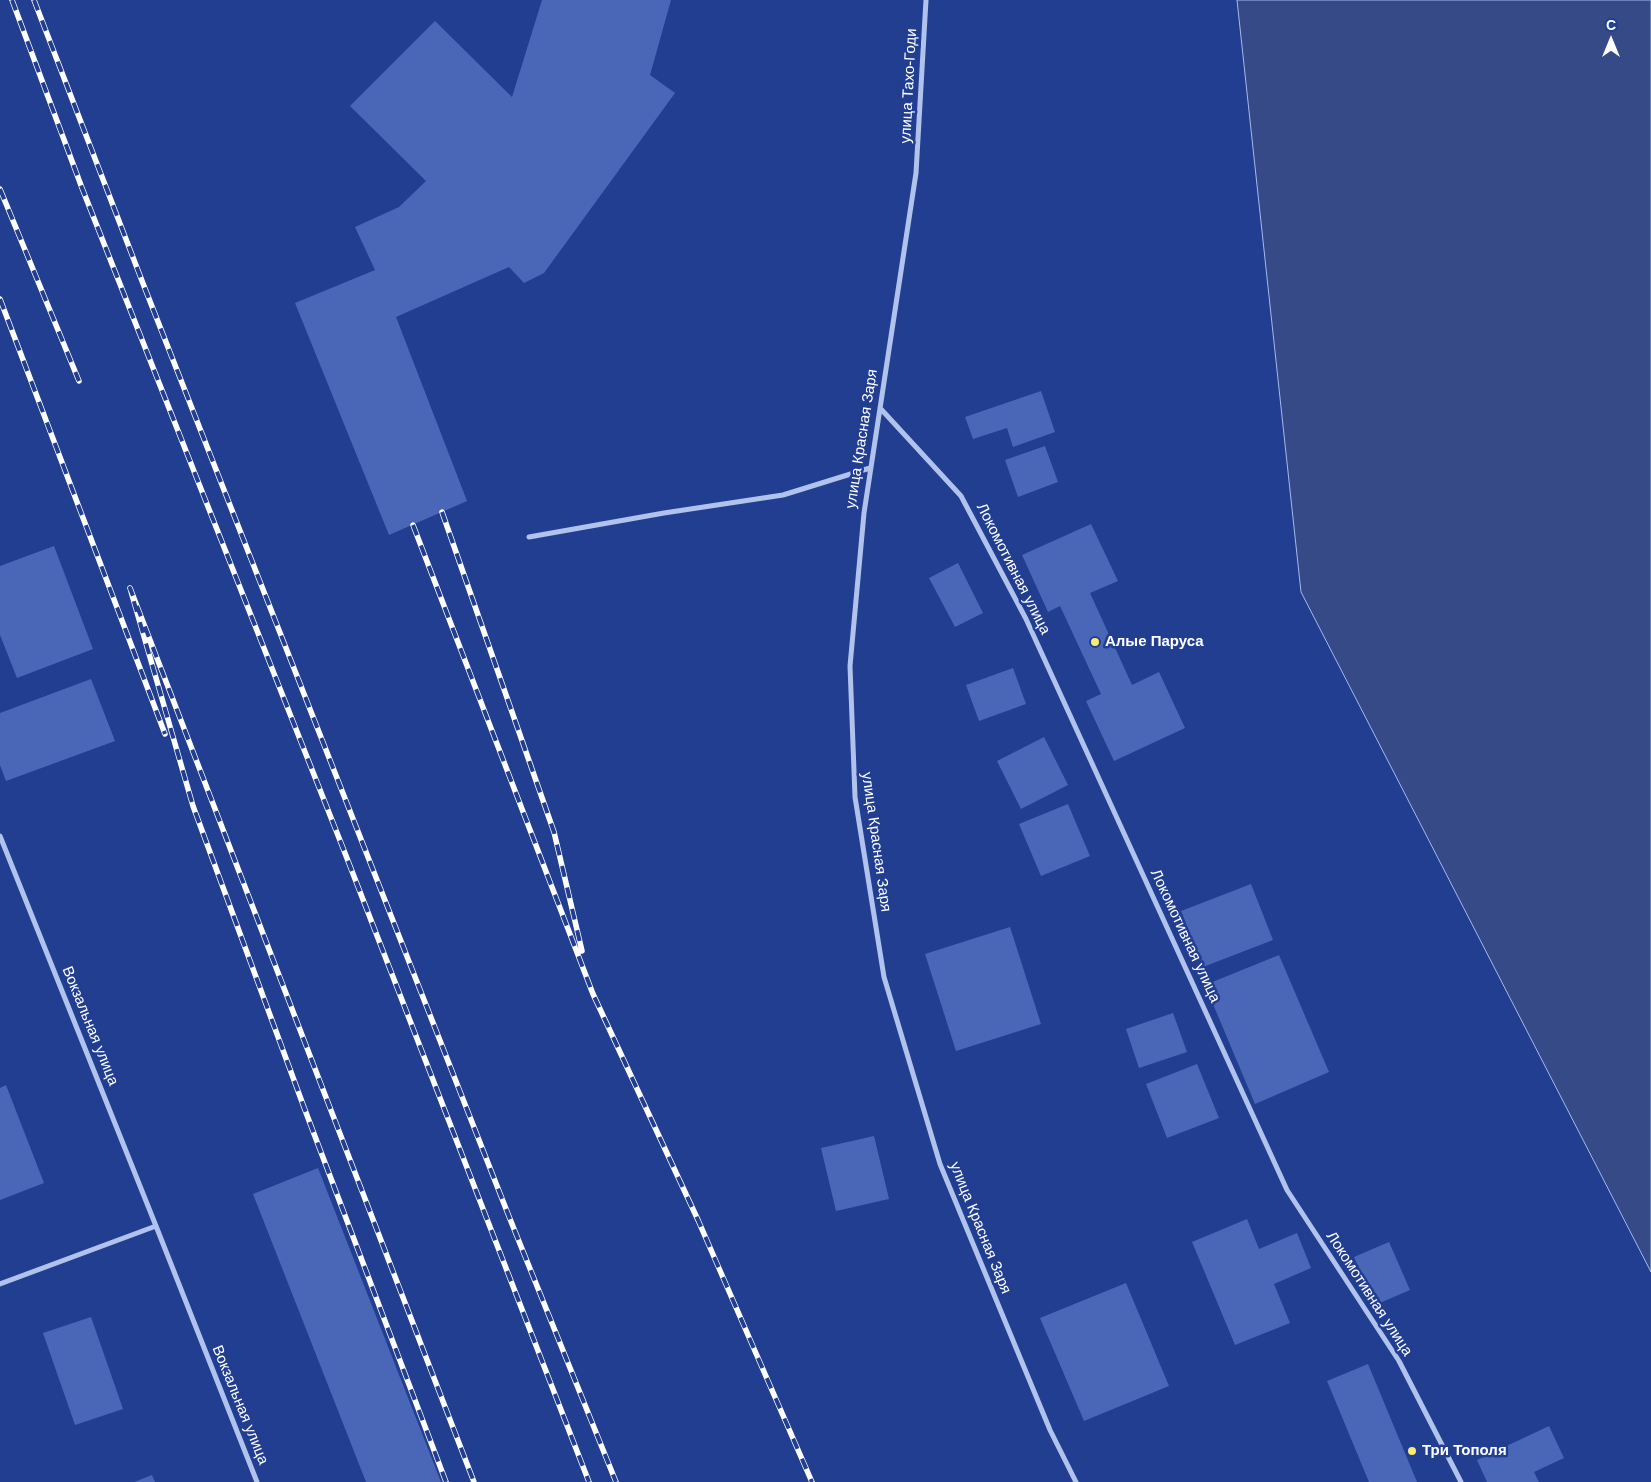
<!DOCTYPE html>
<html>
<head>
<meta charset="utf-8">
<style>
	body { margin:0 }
	#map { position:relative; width:1651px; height:1482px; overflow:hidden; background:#213e90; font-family:Arial,sans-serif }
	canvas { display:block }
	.north { position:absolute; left:1586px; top:15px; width:50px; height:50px; -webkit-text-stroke:4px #213e90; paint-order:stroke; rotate:0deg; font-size:14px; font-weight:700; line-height:20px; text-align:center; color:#fff }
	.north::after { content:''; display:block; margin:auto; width:18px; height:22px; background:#fff; clip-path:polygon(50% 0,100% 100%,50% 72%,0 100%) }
</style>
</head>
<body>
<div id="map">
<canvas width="1651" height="1482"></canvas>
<div class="north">С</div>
</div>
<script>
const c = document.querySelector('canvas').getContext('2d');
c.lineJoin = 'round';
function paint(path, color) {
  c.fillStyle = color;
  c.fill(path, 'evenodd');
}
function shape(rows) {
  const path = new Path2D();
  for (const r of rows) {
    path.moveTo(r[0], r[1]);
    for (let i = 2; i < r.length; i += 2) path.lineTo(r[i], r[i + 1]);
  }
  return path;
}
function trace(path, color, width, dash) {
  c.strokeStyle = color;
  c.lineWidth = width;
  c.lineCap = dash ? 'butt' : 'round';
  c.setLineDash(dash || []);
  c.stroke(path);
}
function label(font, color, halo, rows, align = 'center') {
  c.font = font + ' Arial,sans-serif';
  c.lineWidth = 5;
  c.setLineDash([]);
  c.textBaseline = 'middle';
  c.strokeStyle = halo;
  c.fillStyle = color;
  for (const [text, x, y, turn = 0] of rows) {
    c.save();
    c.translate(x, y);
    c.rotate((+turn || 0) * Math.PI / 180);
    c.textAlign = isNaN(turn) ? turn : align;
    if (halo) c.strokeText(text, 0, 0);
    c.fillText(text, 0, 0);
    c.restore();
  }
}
const water = shape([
	[1237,0,1651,0,1651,1272,1301,592,1237,0]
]);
paint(water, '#354a87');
trace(water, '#a5baee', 1);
paint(shape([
	[542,0,671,0,650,75,675,93,544,273,524,283,509,267,396,317,467,501,389,535,295,303,375,270,355,227,399,207,426,181,350,106,435,21,512,97],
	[1041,391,1055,432,1013,447,1007,428,973,439,965,417],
	[1045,446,1058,482,1018,497,1005,460],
	[1091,524,1118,581,1090,593,1132,685,1159,672,1185,728,1114,761,1086,701,1101,694,1060,606,1048,612,1022,555],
	[54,546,93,649,17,678,0,635,0,566],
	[958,563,983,613,955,627,929,578],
	[1013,668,1026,704,979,721,966,685],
	[91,679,115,741,6,781,0,765,0,713],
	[1044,737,1068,785,1021,809,997,761],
	[1068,804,1090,856,1041,876,1019,824],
	[1251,884,1273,940,1203,967,1181,911],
	[1010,927,1041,1024,956,1051,925,954],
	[1279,955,1329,1072,1255,1104,1205,985],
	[1173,1013,1187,1052,1139,1068,1126,1029],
	[1197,1064,1219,1118,1167,1138,1146,1084],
	[6,1085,44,1183,0,1200,0,1088],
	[874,1136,889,1199,836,1211,821,1148],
	[318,1168,441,1482,366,1482,253,1194],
	[1247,1219,1259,1249,1297,1233,1311,1268,1274,1284,1290,1323,1235,1345,1192,1242],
	[1389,1242,1410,1290,1375,1305,1354,1257],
	[1126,1283,1169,1386,1084,1421,1040,1318],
	[91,1317,123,1409,75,1425,43,1333],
	[1368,1364,1417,1482,1369,1482,1327,1381],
	[1549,1426,1564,1458,1534,1472,1539,1482,1487,1482,1477,1460],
	[152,1475,155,1482,134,1482]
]), '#4a67b7');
trace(shape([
	[926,0,916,173,864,513,850,666,855,797,884,977,940,1164,1050,1430,1076,1482],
	[880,408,961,496,1026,619,1287,1190,1399,1361,1461,1482],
	[529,537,664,513,783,495,870,468],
	[0,836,156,1226,0,1284],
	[156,1226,257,1482]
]), '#b1c2ed', 5);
const rail = shape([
	[12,0,82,188,343,848,589,1482],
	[34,0,144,286,510,1219,616,1482],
	[0,189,79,381],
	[0,299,165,734],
	[442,512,554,832,582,951],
	[413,525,593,994,698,1220,812,1482],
	[446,1482,305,1110,193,806,130,588,474,1482]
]);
trace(rail, '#fff', 5.5);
trace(rail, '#213e90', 4, [11]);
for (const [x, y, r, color] of [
	[1095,642,5,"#f9eb73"],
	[1412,1451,5,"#f9eb73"]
]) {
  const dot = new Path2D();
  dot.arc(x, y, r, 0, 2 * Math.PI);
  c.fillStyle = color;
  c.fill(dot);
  trace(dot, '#213e90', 2);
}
label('15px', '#fff', '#213e90', [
	["улица Тахо-Годи",909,86,-87],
	["улица Красная Заря",862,439,-81],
	["Локомотивная улица",1013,569,63],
	["улица Красная Заря",876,842,82],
	["Локомотивная улица",1185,936,65],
	["Вокзальная улица",90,1026,68],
	["улица Красная Заря",980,1228,68],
	["Локомотивная улица",1369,1294,57],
	["Вокзальная улица",240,1405,68]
]);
label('bold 15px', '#fff', '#213e90', [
	["Алые Паруса",1105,642],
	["Три Тополя",1422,1451]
], 'left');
</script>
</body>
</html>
